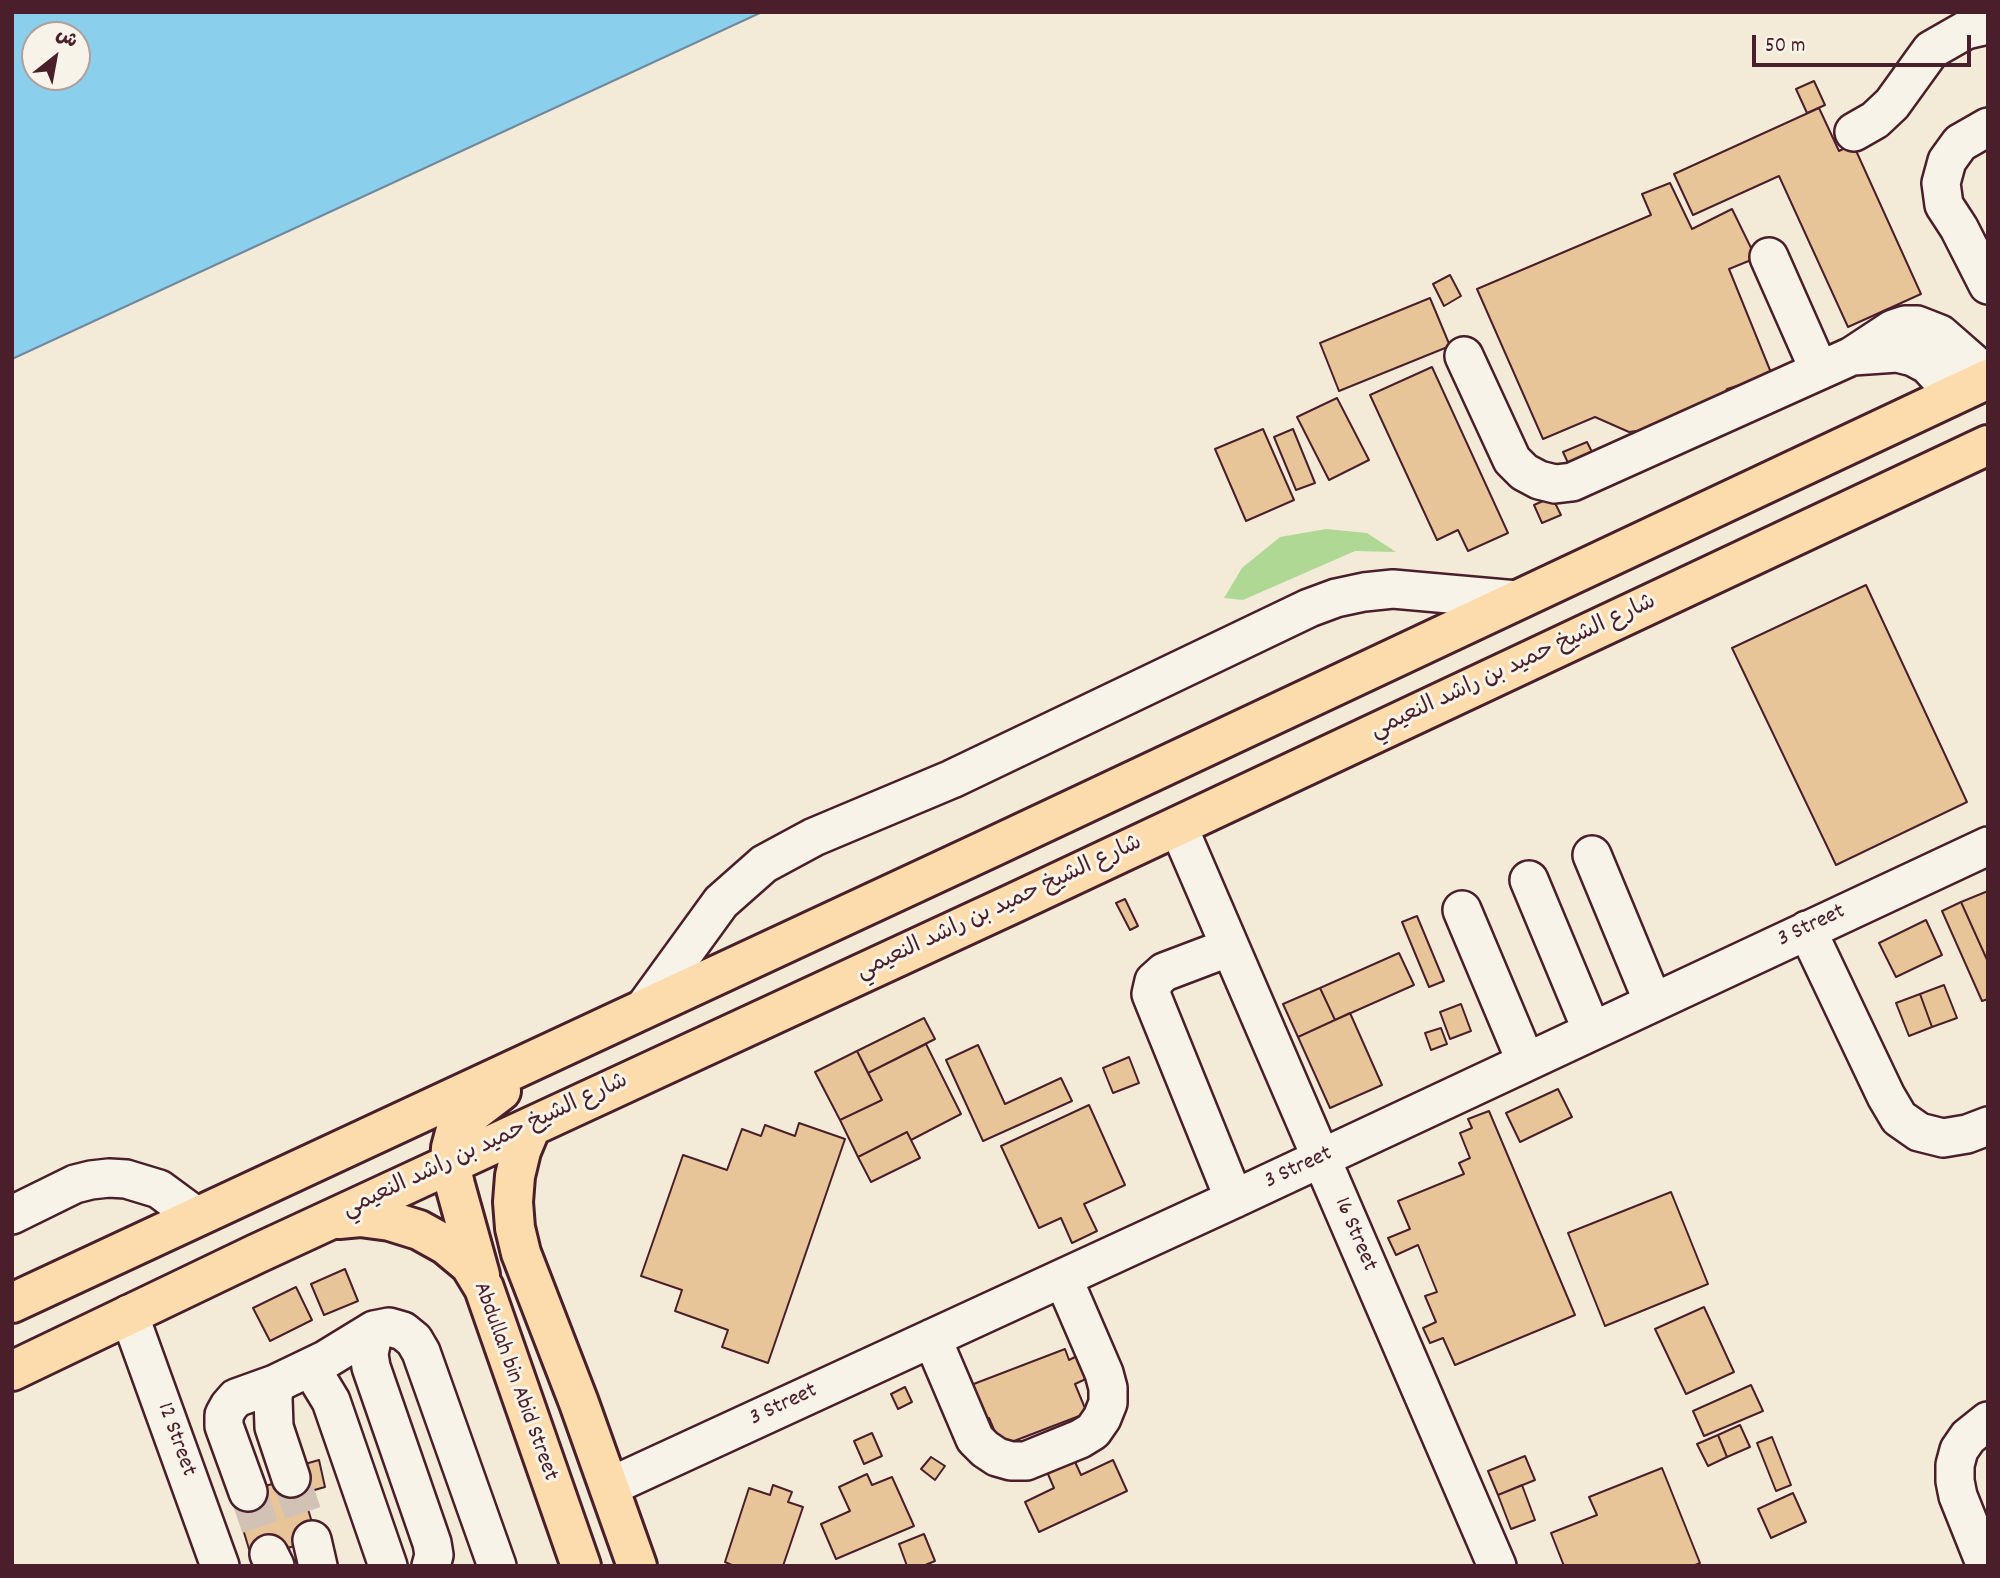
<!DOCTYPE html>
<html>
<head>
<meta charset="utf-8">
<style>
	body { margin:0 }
	#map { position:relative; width:2000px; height:1578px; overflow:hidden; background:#f4ead8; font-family:Dekko,"Playpen Sans Arabic",sans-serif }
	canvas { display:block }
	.frame { position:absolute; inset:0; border:14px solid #4a1f2b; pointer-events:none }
	.north { position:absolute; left:21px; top:21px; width:70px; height:70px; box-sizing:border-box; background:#f7f3e8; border:2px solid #b29e9c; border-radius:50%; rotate:31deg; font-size:19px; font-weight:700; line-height:28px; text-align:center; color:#4a1f2b }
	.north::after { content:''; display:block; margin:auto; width:24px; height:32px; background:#4a1f2b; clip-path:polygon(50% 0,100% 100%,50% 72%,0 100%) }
	.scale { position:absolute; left:1752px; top:35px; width:219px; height:32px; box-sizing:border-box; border:4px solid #4a1f2b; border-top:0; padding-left:9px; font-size:21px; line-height:24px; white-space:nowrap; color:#4a1f2b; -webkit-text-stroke:5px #f7f3e8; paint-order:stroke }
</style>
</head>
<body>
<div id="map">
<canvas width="2000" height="1578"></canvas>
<div class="frame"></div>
<div class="north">ش</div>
<div class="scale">50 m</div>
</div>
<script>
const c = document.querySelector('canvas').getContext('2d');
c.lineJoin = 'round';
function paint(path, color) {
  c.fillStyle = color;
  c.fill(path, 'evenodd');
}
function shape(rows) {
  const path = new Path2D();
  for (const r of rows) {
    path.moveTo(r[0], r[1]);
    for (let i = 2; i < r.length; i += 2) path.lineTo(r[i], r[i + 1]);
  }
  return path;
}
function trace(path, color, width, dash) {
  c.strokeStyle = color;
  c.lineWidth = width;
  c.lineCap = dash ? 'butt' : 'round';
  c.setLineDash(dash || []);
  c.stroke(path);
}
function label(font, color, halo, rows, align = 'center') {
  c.font = font + ' Dekko,"Playpen Sans Arabic",sans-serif';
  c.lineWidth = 6;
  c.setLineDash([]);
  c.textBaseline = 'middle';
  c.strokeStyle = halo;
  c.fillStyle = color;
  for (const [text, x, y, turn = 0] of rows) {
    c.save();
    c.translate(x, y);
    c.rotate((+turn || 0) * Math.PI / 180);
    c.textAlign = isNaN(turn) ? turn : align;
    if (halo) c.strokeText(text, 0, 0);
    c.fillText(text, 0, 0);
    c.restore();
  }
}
paint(shape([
	[1326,529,1367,533,1396,552,1355,551,1243,600,1224,598,1242,568,1280,537]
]), '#afd895');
const water = shape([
	[12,12,762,12,12,359,12,12],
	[35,35,77,35,77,77,35,77,35,35]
]);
paint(water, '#8acfec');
trace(water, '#70899f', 2);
const building = shape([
	[1814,81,1825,105,1807,113,1796,89,1814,81],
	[1819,108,1839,151,1853,144,1921,294,1848,327,1779,176,1693,215,1674,174,1819,108],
	[1670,183,1692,229,1732,209,1756,258,1729,269,1772,375,1727,389,1716,406,1674,426,1629,432,1595,417,1543,439,1477,289,1651,215,1642,194,1670,183],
	[1450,275,1461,296,1444,306,1433,284,1450,275],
	[1430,298,1450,346,1339,391,1320,343,1430,298],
	[1432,367,1508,533,1468,551,1458,530,1437,540,1370,395,1432,367],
	[1337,398,1369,460,1329,480,1297,417,1337,398],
	[1263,429,1294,500,1246,521,1215,449,1263,429],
	[1293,429,1315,483,1296,490,1274,437,1293,429],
	[1587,442,1593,454,1569,465,1563,452,1587,442],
	[1552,497,1561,515,1542,523,1534,505,1552,497],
	[1866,585,1967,802,1836,865,1732,648,1866,585],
	[1988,891,1988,962,1961,902,1988,891],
	[1125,899,1138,926,1130,930,1116,903,1125,899],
	[1961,902,1988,962,1988,999,1982,1001,1942,911,1961,902],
	[1417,916,1444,981,1429,987,1402,922,1417,916],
	[1926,920,1942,955,1896,977,1879,943,1926,920],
	[1399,953,1414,985,1335,1020,1320,988,1399,953],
	[1944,985,1957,1018,1932,1027,1920,994,1944,985],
	[1320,988,1335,1020,1298,1037,1283,1004,1320,988],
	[1920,994,1932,1027,1909,1036,1896,1003,1920,994],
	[1461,1004,1471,1031,1450,1039,1440,1012,1461,1004],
	[1350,1013,1382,1085,1330,1108,1298,1037,1350,1013],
	[924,1018,935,1039,868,1073,857,1051,924,1018],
	[1441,1028,1447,1044,1431,1050,1425,1033,1441,1028],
	[926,1044,961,1114,911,1140,907,1132,858,1157,840,1120,882,1100,868,1073,926,1044],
	[978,1045,1005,1104,1061,1078,1072,1101,983,1141,946,1060,978,1045],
	[857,1051,882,1100,840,1120,815,1072,857,1051],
	[1129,1057,1139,1083,1113,1093,1103,1068,1129,1057],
	[1558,1089,1572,1117,1520,1142,1506,1113,1558,1089],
	[1089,1105,1125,1185,1084,1204,1097,1231,1072,1243,1061,1218,1039,1228,1001,1146,1089,1105],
	[1489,1111,1575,1315,1455,1365,1443,1338,1430,1343,1423,1328,1436,1322,1425,1296,1437,1292,1418,1245,1396,1255,1388,1238,1410,1229,1398,1201,1464,1174,1459,1163,1470,1158,1460,1133,1472,1128,1468,1119,1489,1111],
	[799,1123,845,1139,768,1363,722,1347,728,1330,675,1311,682,1290,641,1276,683,1155,727,1170,742,1129,761,1136,765,1125,795,1136,799,1123],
	[907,1132,920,1158,871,1182,858,1157,907,1132],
	[1671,1192,1708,1284,1605,1326,1568,1233,1671,1192],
	[345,1269,358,1301,324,1315,311,1284,345,1269],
	[296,1287,312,1320,270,1341,253,1308,296,1287],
	[1704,1307,1734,1372,1686,1394,1655,1329,1704,1307],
	[1065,1349,1069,1360,1079,1355,1088,1378,1075,1384,1087,1413,1001,1446,989,1418,977,1423,971,1385,1065,1349],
	[1751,1385,1763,1411,1704,1436,1693,1411,1751,1385],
	[905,1387,912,1402,898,1409,891,1394,905,1387],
	[1740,1425,1750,1447,1727,1457,1718,1435,1740,1425],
	[872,1433,882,1456,864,1464,854,1441,872,1433],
	[1718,1435,1727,1457,1708,1466,1697,1444,1718,1435],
	[1772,1437,1791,1485,1776,1491,1757,1443,1772,1437],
	[1071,1453,1081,1475,1113,1460,1127,1491,1039,1532,1025,1502,1054,1488,1044,1465,1071,1453],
	[1525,1456,1535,1480,1498,1495,1488,1471,1525,1456],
	[931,1457,945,1466,935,1480,921,1469,931,1457],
	[319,1460,325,1487,311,1491,305,1464,319,1460],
	[1662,1468,1700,1563,1693,1566,1564,1566,1551,1533,1597,1515,1589,1497,1662,1468],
	[867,1474,872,1485,892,1477,914,1526,836,1559,821,1524,850,1511,839,1487,867,1474],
	[298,1476,317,1539,252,1559,233,1496,298,1476],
	[773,1485,792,1492,788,1502,803,1507,783,1566,734,1566,725,1562,749,1488,770,1495,773,1485],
	[1522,1485,1535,1520,1511,1529,1498,1495,1522,1485],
	[1793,1493,1806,1522,1771,1538,1758,1509,1793,1493],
	[924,1534,935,1561,923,1566,907,1566,899,1544,924,1534]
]);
paint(building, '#e7c599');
trace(building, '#4a1f2b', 2);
trace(shape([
	[291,1478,312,1540],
	[248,1492,269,1554]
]), '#d2c1b5', 37, [37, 18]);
const minor = shape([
	[1988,127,1960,143,1947,161,1941,183,1944,205,1959,228,1988,285],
	[1854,132,1875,120,1892,104,1931,50,1966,30,1988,25],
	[1769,257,1819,370],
	[1464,356,1512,460,1524,472,1539,480,1555,484,1572,482,1852,356,1893,329,1905,325,1917,325,1940,334,1988,376],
	[1853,356,1897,353,1913,357,1928,365,1939,377,1950,397],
	[1178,826,1497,1566],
	[1592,855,1653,1002],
	[1529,880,1592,1031],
	[1462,910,1526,1062],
	[1807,930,1886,1096,1899,1118,1919,1132,1943,1138,1967,1134,1988,1126],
	[1230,947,1164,972,1154,981,1151,994,1234,1199],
	[644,1008,721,902,764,864,814,837,952,779,1309,608,1336,598,1364,592,1393,589,1517,600],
	[12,1215,75,1184,91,1180,109,1178,126,1179,159,1189,197,1217],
	[129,1314,220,1566],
	[374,1330,369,1354,371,1367,432,1543,434,1555,431,1566],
	[932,1338,975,1439,985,1449,997,1457,1011,1461,1026,1461,1080,1439,1093,1431,1102,1418,1108,1403,1108,1388,1104,1373,1063,1278],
	[307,1369,317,1378,331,1401,388,1566],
	[275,1384,273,1398,274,1427,291,1478],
	[609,1487,1234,1199,1988,846],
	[248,1492,224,1426,224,1415,229,1406,236,1398,275,1384,325,1360,374,1330,389,1327,403,1331,414,1340,421,1352,497,1566],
	[312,1540,318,1566],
	[269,1554,275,1566],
	[1986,1566,1958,1496,1955,1481,1955,1465,1959,1450,1968,1437,1988,1421]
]);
const major = shape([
	[531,1127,521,1151,515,1176,513,1202,515,1228,521,1253,579,1403,637,1566],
	[339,1219,360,1217,390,1221,419,1230,446,1245,470,1265,484,1288,581,1566],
	[480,1275,455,1185,450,1164,451,1148,455,1133,463,1120,501,1091],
	[12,1303,988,849,1988,379],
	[12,1371,256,1254,1014,903,1988,445]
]);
trace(minor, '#4a1f2b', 42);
trace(major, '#4a1f2b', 44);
trace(minor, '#f7f3e8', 37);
trace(major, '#fcdcac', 38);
label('23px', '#4a1f2b', '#f7f3e8', [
	["شارع الشيخ حميد بن راشد النعيمي",1514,668,-25],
	["شارع الشيخ حميد بن راشد النعيمي",1000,909,-25],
	["3 Street",1812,927,-25],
	["شارع الشيخ حميد بن راشد النعيمي",486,1147,-25],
	["3 Street",1299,1169,-25],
	["16 Street",1354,1235,67],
	["Abdullah bin Abid Street",514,1382,70],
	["3 Street",784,1406,-25],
	["12 Street",175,1440,70]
]);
</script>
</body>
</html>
